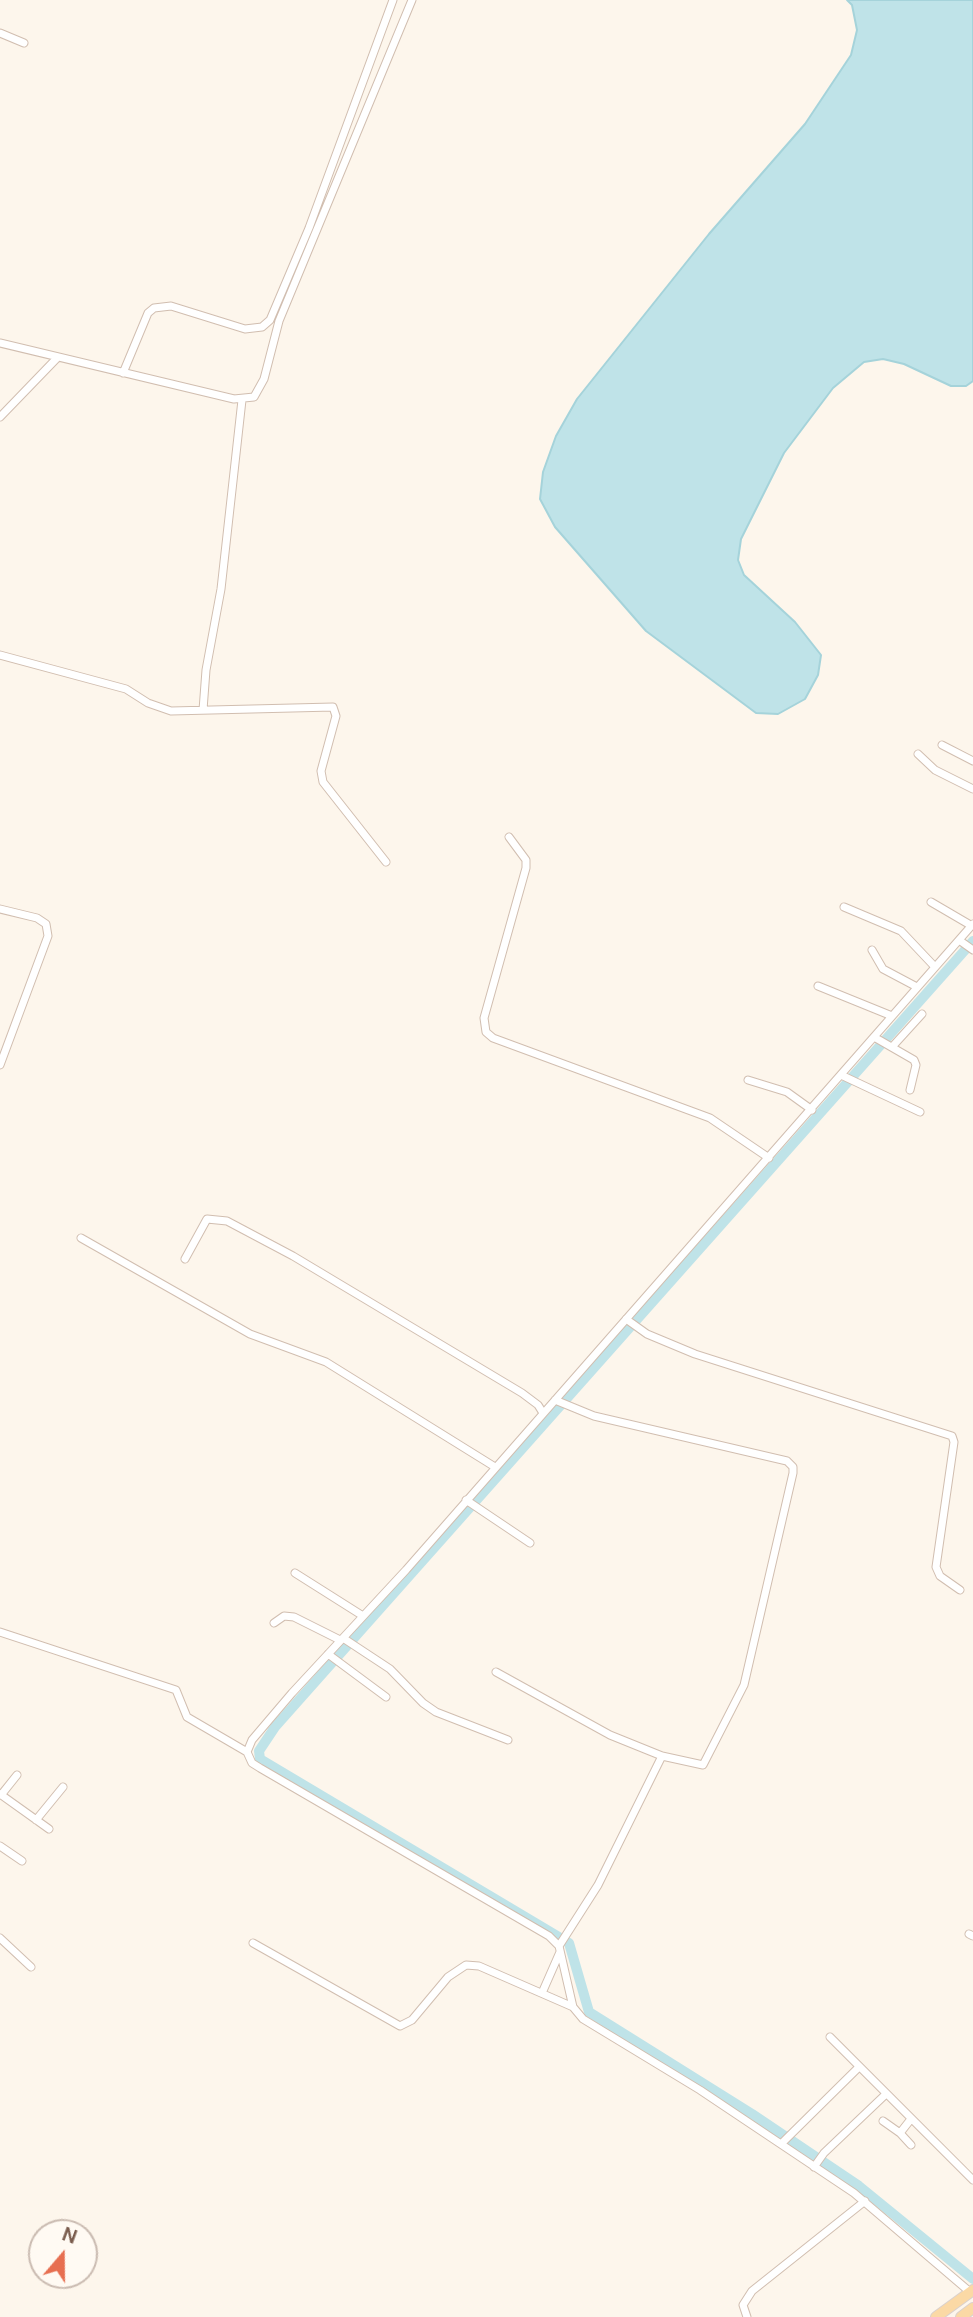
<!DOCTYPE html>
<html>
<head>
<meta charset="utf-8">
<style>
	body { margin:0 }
	#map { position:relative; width:973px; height:2317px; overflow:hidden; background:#fdf6ec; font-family:"DM Sans",sans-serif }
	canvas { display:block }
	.north { position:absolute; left:28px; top:2219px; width:70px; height:70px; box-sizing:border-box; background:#fffaf3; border:2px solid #cabbb1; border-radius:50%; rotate:20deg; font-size:19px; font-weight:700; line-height:28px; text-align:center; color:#7a5c4d }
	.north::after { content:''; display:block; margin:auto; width:24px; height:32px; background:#e76f51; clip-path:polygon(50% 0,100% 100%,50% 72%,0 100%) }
</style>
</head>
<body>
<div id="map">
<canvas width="973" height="2317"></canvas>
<div class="north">N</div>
</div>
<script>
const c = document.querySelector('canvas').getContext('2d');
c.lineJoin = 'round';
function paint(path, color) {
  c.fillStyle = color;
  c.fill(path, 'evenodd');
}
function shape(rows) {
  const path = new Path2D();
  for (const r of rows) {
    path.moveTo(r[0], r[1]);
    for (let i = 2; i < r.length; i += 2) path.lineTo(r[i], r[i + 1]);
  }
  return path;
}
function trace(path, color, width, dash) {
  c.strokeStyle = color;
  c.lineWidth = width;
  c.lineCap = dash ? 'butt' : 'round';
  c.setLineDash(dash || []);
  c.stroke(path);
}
const water = shape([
	[847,0,973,0,973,381,966,386,951,386,904,364,883,359,864,362,833,388,784,453,741,539,738,560,744,575,795,622,821,655,818,675,805,699,778,714,756,713,646,631,555,527,540,499,543,472,556,436,577,399,709,234,805,124,851,55,857,30,852,5,847,0]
]);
paint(water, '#bfe3e8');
trace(water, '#a5d3da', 2);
trace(shape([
	[973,941,275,1727,259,1751,260,1759,569,1943,589,2012,752,2114,859,2186,973,2279]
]), '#bfe3e8', 10);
const street = shape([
	[0,33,24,43],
	[0,343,234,399,254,397,264,379,279,321,412,0],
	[123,373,148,313,154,308,171,306,245,329,262,327,270,320,309,228,393,0],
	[0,417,58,357],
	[0,655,126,689,148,703,171,711,333,707,336,716,321,771,323,782,386,862],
	[203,710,206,670,221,589,242,400],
	[942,745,973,761],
	[918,754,935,770,973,789],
	[509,837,526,860,526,868,484,1018,486,1032,493,1038,710,1118,769,1158],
	[931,902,972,926],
	[844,907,901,931,935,967],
	[0,909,37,918,46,924,48,936,0,1065],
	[959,940,973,950],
	[872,950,883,969,917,987],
	[818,986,892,1016],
	[874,1037,914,1060,916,1065,910,1090],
	[892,1047,922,1014],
	[841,1075,920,1112],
	[748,1080,787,1092,812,1110],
	[81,1238,250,1334,326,1362,495,1467],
	[185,1259,207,1219,227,1221,293,1256,522,1393,538,1405,543,1413],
	[626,1319,647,1334,695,1354,952,1436,954,1442,936,1567,940,1576,960,1590],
	[466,1500,530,1543],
	[295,1573,363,1616],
	[274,1623,284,1616,294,1617,340,1640],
	[0,1632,176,1690,187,1717,247,1752],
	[343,1638,390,1669,423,1703,436,1712,508,1740],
	[328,1654,386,1697],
	[496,1672,610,1735,662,1756,703,1765,744,1685,793,1473,793,1467,787,1461,594,1416,555,1400],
	[0,1794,49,1829],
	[1,1795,17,1775],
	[36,1820,63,1787],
	[0,1846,22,1861],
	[969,1934,973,1936],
	[0,1938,31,1967],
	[253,1943,400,2026,412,2020,448,1977,466,1965,479,1966,573,2007],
	[559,1946,598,1885,662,1756],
	[542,1993,560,1952],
	[830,2037,973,2180],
	[883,2121,900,2133],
	[781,2144,859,2067],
	[911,2145,900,2133,911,2119],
	[814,2167,824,2153,886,2094],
	[970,2292,854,2193,700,2090,583,2019,573,2007,559,1946,549,1936,260,1768,252,1763,247,1752,252,1740,292,1693,406,1570,973,924],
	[747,2317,743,2305,752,2291,865,2201]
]);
const primary = shape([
	[936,2317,973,2290],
	[961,2317,973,2308]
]);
trace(street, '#d1beb0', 9);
trace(primary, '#dad1cd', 12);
trace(street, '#fff', 7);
trace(primary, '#fbd9a5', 10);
</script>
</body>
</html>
